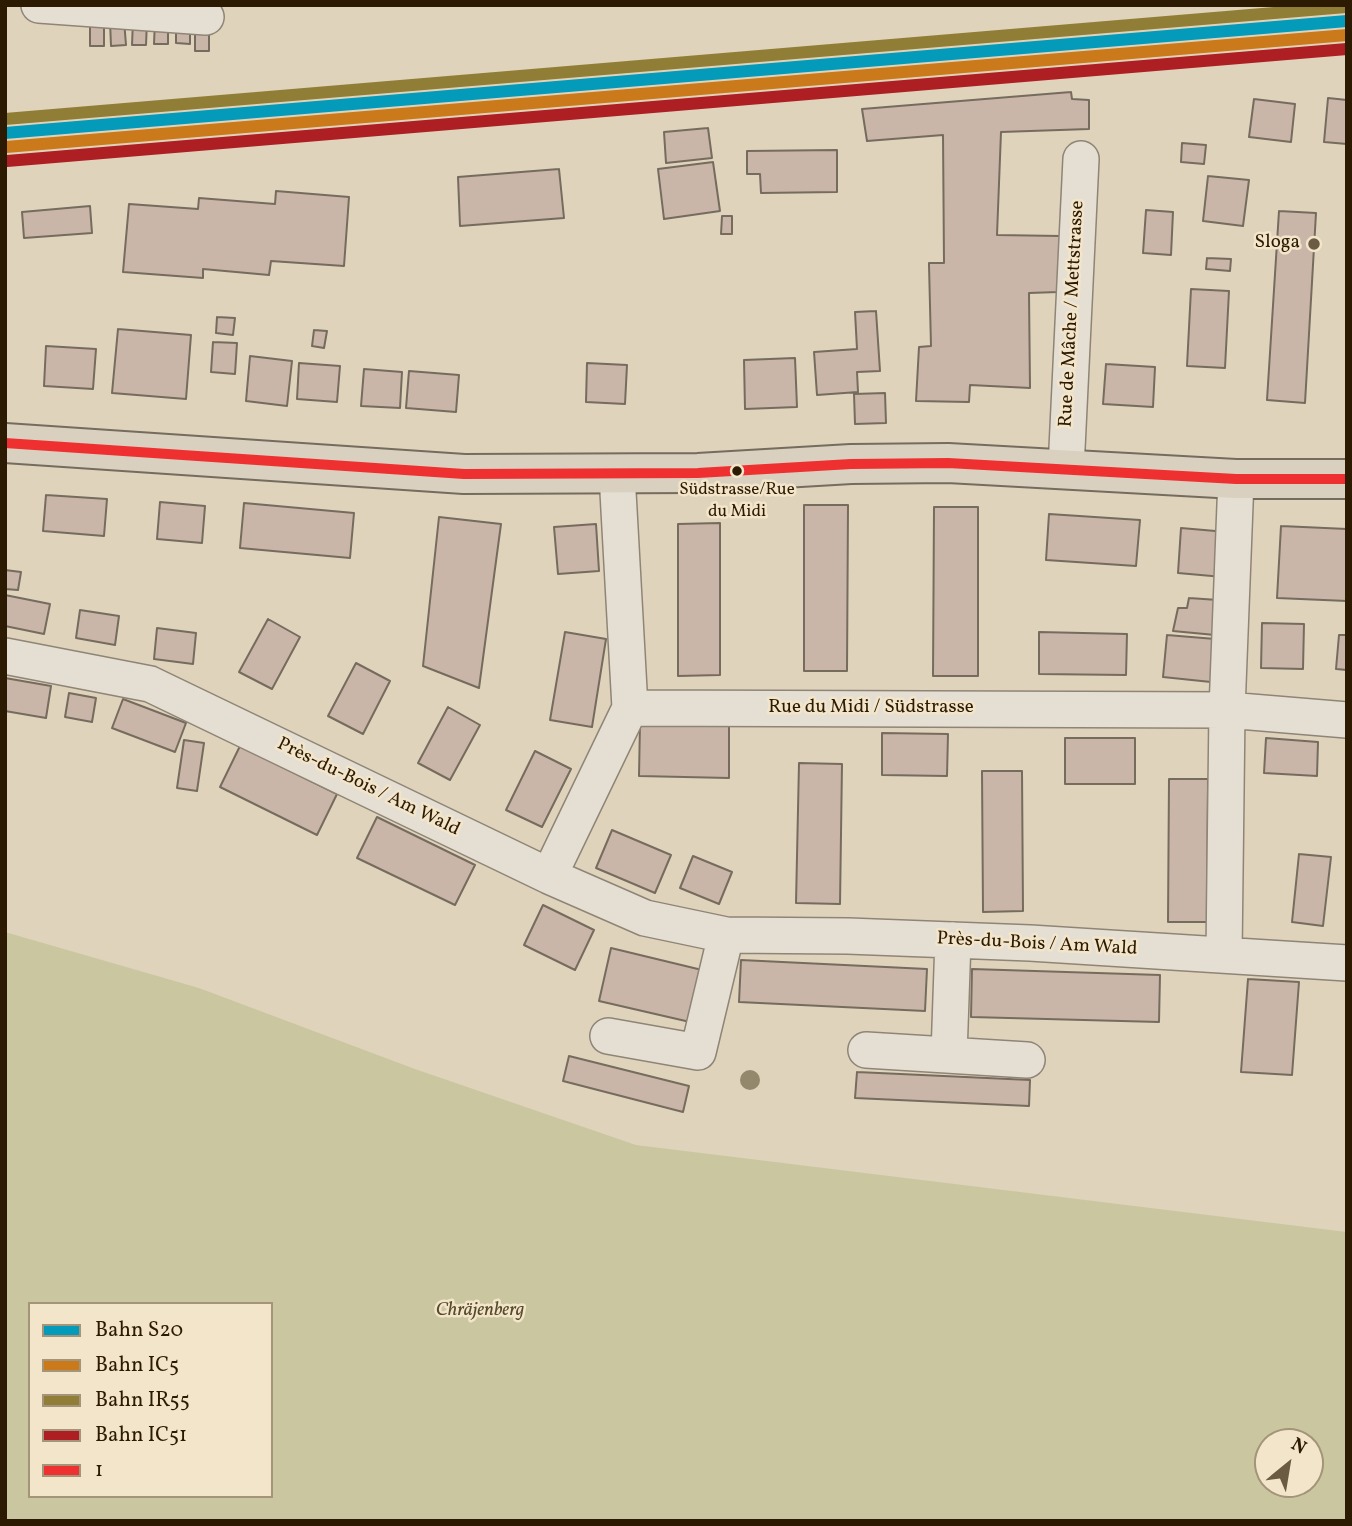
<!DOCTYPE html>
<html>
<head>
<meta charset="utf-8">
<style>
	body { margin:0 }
	#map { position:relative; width:1352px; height:1526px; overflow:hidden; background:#dfd3bc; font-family:Vollkorn,serif }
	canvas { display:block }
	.frame { position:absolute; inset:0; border:7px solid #2c1a02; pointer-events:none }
	.legend { position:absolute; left:28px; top:1302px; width:245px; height:196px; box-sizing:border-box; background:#f3e5ca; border:2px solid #a3947a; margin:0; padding:9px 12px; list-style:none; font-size:21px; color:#2c1a02 }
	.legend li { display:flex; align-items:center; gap:14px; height:35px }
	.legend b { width:35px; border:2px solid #a3947a }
	.north { position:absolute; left:1254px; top:1428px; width:70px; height:70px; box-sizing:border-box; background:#f3e5ca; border:2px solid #a3947a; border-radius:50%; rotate:30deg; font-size:19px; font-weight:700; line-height:28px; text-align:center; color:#2c1a02 }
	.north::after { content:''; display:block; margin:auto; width:24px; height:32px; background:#6b5b43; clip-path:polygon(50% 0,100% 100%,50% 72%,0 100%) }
</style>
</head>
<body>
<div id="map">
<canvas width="1352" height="1526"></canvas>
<div class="frame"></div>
<ul class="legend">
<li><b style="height:9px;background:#049bba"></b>Bahn S20</li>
<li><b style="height:9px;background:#ca7a1a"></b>Bahn IC5</li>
<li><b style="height:9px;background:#917e36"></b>Bahn IR55</li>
<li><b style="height:9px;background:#ad1f23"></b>Bahn IC51</li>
<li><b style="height:9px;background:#ee3030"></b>1</li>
</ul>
<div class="north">N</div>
</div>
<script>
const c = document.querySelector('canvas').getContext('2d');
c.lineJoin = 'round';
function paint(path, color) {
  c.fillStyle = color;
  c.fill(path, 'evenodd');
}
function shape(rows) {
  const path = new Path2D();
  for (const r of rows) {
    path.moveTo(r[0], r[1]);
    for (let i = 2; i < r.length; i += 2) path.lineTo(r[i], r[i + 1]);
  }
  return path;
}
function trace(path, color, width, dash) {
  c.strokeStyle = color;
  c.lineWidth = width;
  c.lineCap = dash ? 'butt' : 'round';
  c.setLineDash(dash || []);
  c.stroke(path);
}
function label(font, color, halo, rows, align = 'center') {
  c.font = font + ' Vollkorn,serif';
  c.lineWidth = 5;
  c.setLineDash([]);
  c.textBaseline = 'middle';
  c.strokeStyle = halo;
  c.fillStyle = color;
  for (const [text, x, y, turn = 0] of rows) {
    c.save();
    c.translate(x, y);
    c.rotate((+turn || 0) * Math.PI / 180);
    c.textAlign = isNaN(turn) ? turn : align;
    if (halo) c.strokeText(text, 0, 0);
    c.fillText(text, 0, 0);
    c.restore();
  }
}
paint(shape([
	[5,932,199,988,415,1069,636,1145,1347,1232,1347,1521,5,1521],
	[30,1304,271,1304,271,1496,30,1496],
	[1268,1442,1310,1442,1310,1484,1268,1484]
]), '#cac7a0');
const building = shape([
	[104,20,104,46,90,46,90,21,104,20],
	[124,20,126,45,111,46,110,21,124,20],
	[133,20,147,21,146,45,132,45,133,20],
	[155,20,168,21,168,44,154,44,155,20],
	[176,20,190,20,190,44,176,43,176,20],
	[195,20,209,20,209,51,195,51,195,20],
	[1071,92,1072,99,1089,100,1089,129,1001,132,997,235,1060,236,1058,292,1029,293,1030,388,970,385,969,402,916,401,919,347,931,346,929,265,929,263,944,263,943,135,867,141,862,109,1071,92],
	[1328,98,1347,100,1347,144,1324,142,1328,98],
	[1254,99,1295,104,1291,142,1249,137,1254,99],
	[708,128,712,158,666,163,664,132,708,128],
	[1182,143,1206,145,1204,164,1181,162,1182,143],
	[837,150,837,192,761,193,760,174,747,174,747,151,837,150],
	[713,162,720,211,664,219,658,169,713,162],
	[559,169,564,218,460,226,458,177,559,169],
	[1208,176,1249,180,1243,226,1203,221,1208,176],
	[276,191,349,197,344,266,271,261,269,275,203,269,203,278,123,272,129,204,198,209,199,198,275,204,276,191],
	[90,206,92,233,24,238,22,212,90,206],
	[1146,210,1173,212,1171,255,1143,253,1146,210],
	[1279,211,1316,213,1305,403,1267,400,1279,211],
	[722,216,732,216,732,234,721,234,722,216],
	[1207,258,1231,259,1230,271,1206,269,1207,258],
	[1191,289,1229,291,1225,368,1187,366,1191,289],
	[876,311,880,371,857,372,858,392,817,395,814,352,857,349,855,312,876,311],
	[217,317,235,318,233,335,216,333,217,317],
	[118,329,191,335,186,399,112,393,118,329],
	[314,330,327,331,324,348,312,346,314,330],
	[213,342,237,343,235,374,211,372,213,342],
	[46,346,96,349,93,389,44,386,46,346],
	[250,356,292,361,287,406,246,401,250,356],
	[795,358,797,407,745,409,744,360,795,358],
	[299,363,340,366,337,402,297,399,299,363],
	[587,363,627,365,625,404,586,402,587,363],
	[1106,364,1155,367,1153,407,1103,404,1106,364],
	[364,369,402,372,400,408,361,406,364,369],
	[409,371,459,375,456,412,406,408,409,371],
	[885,393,886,423,855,424,854,394,885,393],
	[46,495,107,499,104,536,43,531,46,495],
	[160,502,205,506,202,543,157,539,160,502],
	[244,503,354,513,350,558,240,548,244,503],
	[804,505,848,505,847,671,804,671,804,505],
	[934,507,978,507,978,676,933,676,934,507],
	[1049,514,1140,520,1136,566,1046,560,1049,514],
	[439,517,501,524,479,688,423,666,439,517],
	[720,523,720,675,678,676,678,524,720,523],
	[596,524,599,571,558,574,554,527,596,524],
	[1281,526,1347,529,1347,601,1277,598,1281,526],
	[1181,528,1227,532,1223,577,1178,573,1181,528],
	[5,570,21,572,18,590,5,589,5,570],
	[5,595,50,604,44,634,5,626,5,595],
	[1189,598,1218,600,1215,635,1173,631,1178,608,1187,608,1189,598],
	[80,610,119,616,115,645,76,638,80,610],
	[268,619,300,637,272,689,239,672,268,619],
	[1262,623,1304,624,1303,669,1261,668,1262,623],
	[157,628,196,633,193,664,154,659,157,628],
	[565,632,606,639,592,727,550,720,565,632],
	[1039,632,1127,634,1126,675,1039,674,1039,632],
	[1167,635,1215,639,1211,682,1163,677,1167,635],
	[1339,635,1347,635,1347,670,1336,669,1339,635],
	[356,663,390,681,363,734,328,716,356,663],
	[5,678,51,686,46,718,5,711,5,678],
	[69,693,96,698,92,722,65,717,69,693],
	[123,699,186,723,175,752,112,728,123,699],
	[448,707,480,725,450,780,418,763,448,707],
	[640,723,729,724,729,778,639,776,640,723],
	[882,733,948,734,947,776,882,775,882,733],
	[1065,738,1135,738,1135,784,1065,784,1065,738],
	[1266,738,1318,742,1317,776,1264,773,1266,738],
	[184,740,204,743,197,791,177,788,184,740],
	[240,746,337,794,317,835,220,787,240,746],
	[535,751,571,769,542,827,506,810,535,751],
	[799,763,842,764,840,904,796,903,799,763],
	[982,771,1022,771,1023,911,983,912,982,771],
	[1169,779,1208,779,1207,922,1168,922,1169,779],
	[377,817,475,865,455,905,357,858,377,817],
	[612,830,671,855,655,893,596,868,612,830],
	[1299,854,1331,857,1323,926,1292,922,1299,854],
	[693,856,732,872,719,904,680,888,693,856],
	[543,905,594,930,575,970,524,945,543,905],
	[611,948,702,970,690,1022,599,1001,611,948],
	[741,960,927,969,925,1011,739,1002,741,960],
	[972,969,1160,975,1159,1022,971,1017,972,969],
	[1248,979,1299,982,1292,1075,1241,1072,1248,979],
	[569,1056,689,1086,683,1112,563,1081,569,1056],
	[857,1072,1030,1080,1029,1106,855,1098,857,1072]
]);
paint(building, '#cab5a9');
trace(building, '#756c5d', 2);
const minor = shape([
	[39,5,206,17],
	[1066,469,1081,159],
	[5,656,150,684,549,876,645,918,726,935,848,936,1030,943,1347,963],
	[630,708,1227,710,1347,720],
	[549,876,630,708,617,474],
	[1224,954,1227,710,1236,479],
	[608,1036,698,1052,726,935],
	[866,1050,1027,1060],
	[949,1055,953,940]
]);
const major = shape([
	[5,443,464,474,698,473,851,464,948,463,1236,479,1347,479]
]);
trace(minor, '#8f8576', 38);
trace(major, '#756c5d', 42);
trace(minor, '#e5dfd3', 35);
trace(major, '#d9d0bf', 38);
trace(shape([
	[5,443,464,474,698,473,851,464,948,463,1236,479,1347,479]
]), '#ee3030', 10);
trace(shape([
	[5,133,1347,21]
]), '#049bba', 12);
trace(shape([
	[6,147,1347,35]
]), '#ca7a1a', 12);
trace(shape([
	[5,119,1346,7]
]), '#917e36', 12);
trace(shape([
	[7,161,1347,49]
]), '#ad1f23', 12);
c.fillStyle = '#94886c';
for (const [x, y] of [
	[750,1080]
]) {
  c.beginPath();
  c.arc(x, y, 10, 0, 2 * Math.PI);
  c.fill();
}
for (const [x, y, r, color] of [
	[1314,244,7,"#6b5b43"],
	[737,471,6,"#2c1a02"]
]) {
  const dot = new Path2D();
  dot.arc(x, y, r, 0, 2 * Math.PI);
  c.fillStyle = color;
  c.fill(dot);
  trace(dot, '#f3e5ca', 2.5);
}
label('17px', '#2c1a02', '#f3e5ca', [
	["Südstrasse/Rue",737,491],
	["du Midi",737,513]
]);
label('19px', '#2c1a02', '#f3e5ca', [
	["Sloga",1300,244]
], 'right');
label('19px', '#2c1a02', '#f3e5ca', [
	["Rue de Mâche / Mettstrasse",1073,314,-87],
	["Rue du Midi / Südstrasse",871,709],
	["Près-du-Bois / Am Wald",368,788,26],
	["Près-du-Bois / Am Wald",1037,945,3]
]);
label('italic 19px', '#564b2b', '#f3e5ca', [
	["Chräjenberg",480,1312]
]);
</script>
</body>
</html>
